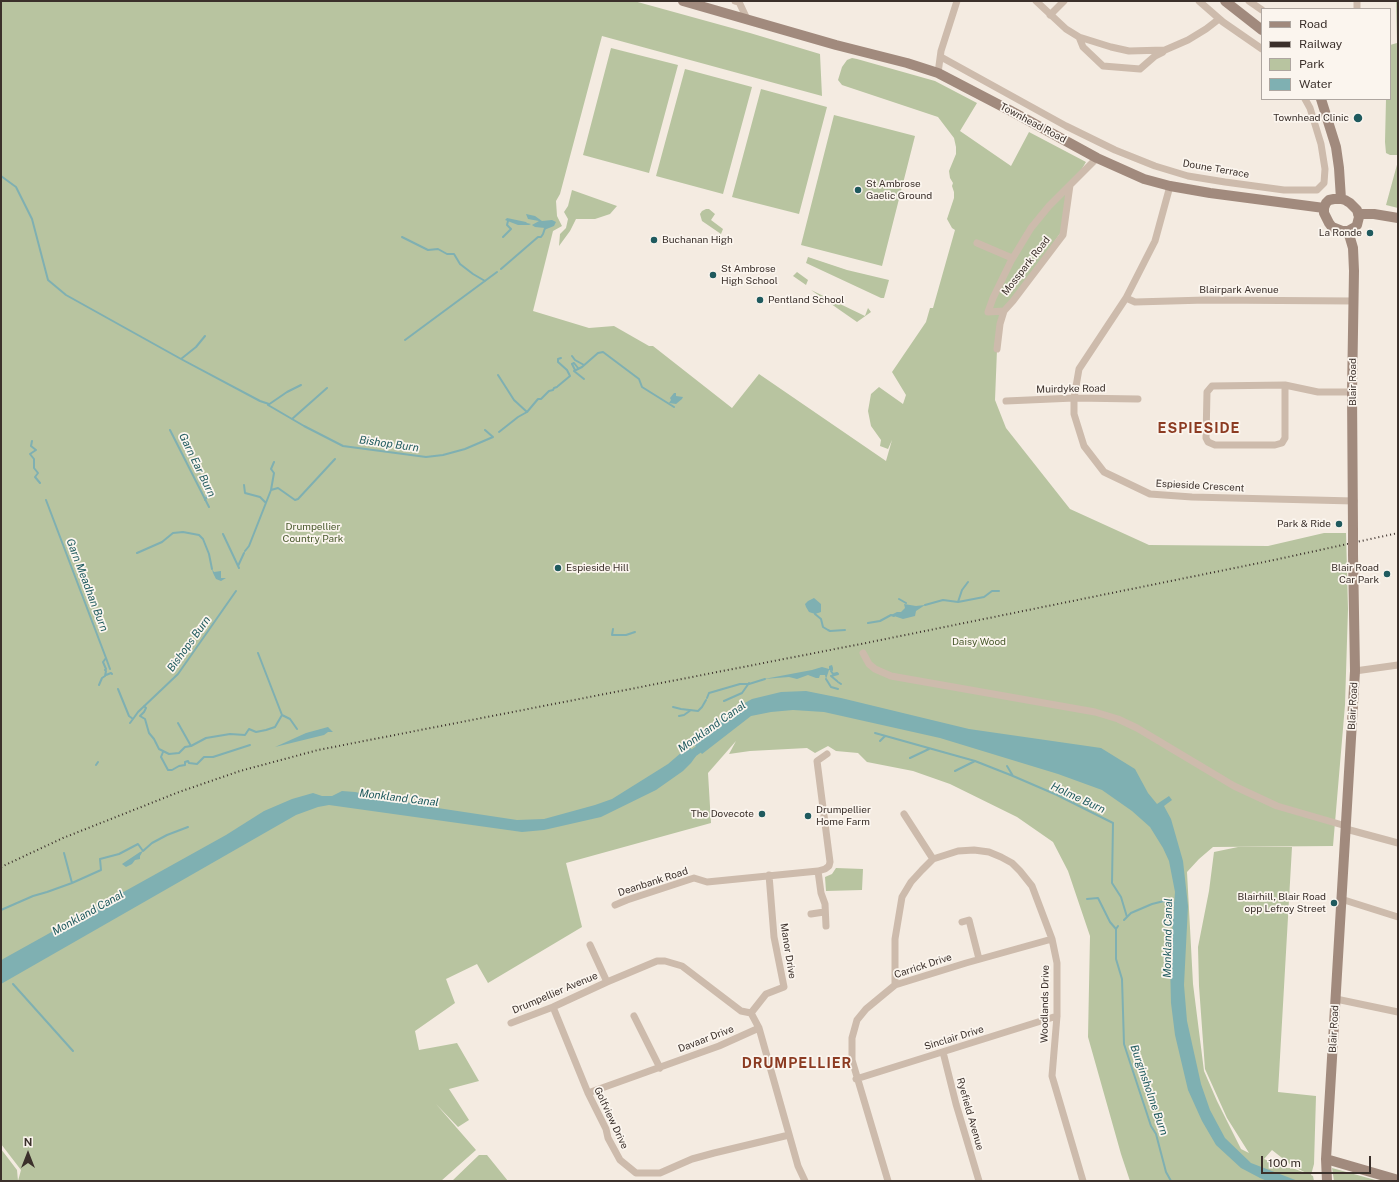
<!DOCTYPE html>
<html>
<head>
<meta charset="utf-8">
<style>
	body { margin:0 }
	#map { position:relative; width:1399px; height:1182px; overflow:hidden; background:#f4ebe1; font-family:"Public Sans",sans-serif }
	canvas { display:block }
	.frame { position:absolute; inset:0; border:2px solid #3b302b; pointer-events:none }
	.legend { position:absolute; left:1261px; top:8px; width:130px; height:92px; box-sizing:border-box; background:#fbf5ee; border:1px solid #aea6a0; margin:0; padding:5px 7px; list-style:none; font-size:12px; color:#3b302b }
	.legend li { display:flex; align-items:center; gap:8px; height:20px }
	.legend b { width:20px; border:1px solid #aea6a0 }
	.north { position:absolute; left:8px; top:1134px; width:40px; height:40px; -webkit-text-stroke:3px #fbf5ee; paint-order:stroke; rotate:0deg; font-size:11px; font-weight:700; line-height:16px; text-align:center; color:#3b302b }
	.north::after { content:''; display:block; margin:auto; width:14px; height:18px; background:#3b302b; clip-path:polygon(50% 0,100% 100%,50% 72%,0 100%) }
	.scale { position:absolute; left:1261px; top:1156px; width:110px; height:18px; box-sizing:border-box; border:2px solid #3b302b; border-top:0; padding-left:5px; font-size:12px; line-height:14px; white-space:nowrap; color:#3b302b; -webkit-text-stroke:3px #fbf5ee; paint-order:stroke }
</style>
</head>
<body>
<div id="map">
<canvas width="1399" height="1182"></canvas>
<div class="frame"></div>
<ul class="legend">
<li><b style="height:5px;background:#a18a7d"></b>Road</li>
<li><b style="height:5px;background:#3b302b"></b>Railway</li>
<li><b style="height:11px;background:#b8c4a0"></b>Park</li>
<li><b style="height:11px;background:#7fb0b2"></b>Water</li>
</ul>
<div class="north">N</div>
<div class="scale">100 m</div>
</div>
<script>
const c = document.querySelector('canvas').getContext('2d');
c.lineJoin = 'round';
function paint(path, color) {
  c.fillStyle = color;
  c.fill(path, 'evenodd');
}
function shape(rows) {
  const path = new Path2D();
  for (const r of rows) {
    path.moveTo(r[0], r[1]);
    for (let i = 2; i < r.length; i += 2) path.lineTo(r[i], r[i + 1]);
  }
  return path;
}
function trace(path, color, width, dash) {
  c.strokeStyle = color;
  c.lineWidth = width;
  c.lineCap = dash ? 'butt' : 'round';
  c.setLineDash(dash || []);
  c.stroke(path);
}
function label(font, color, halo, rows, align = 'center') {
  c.font = font + ' "Public Sans",sans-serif';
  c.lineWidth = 3.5;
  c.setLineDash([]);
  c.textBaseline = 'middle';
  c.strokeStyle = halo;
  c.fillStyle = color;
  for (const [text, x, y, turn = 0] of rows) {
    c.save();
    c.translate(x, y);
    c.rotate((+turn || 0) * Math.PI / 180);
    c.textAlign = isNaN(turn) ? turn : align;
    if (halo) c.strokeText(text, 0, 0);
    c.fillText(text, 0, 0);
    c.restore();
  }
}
paint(shape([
	[1,1,634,1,750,33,820,54,822,96,602,36,560,194,556,201,557,216,562,226,553,231,533,311,589,328,614,326,649,346,653,346,732,408,759,374,886,461,892,440,888,449,880,446,881,440,871,426,868,411,871,394,879,387,903,404,906,395,892,372,926,322,930,308,933,308,955,230,952,228,947,219,954,198,954,192,952,186,953,183,950,178,949,171,956,154,956,147,954,138,938,117,842,85,838,80,842,67,847,60,852,58,857,59,935,81,977,103,960,131,1011,166,1029,132,1086,162,1068,192,1061,232,998,324,995,400,1006,428,1070,509,1149,545,1268,546,1324,533,1346,533,1348,609,1345,705,1333,846,1213,847,1199,859,1187,872,1193,984,1204,1071,1217,1101,1241,1149,1249,1153,1227,1118,1205,1069,1199,986,1198,947,1209,891,1214,852,1238,847,1292,847,1278,1092,1316,1096,1314,1164,1311,1175,1313,1176,1314,1181,1130,1181,1121,1154,1088,1037,1090,936,1068,871,1053,842,1017,817,950,784,913,771,867,762,858,753,836,751,828,746,815,753,807,748,750,751,729,754,736,741,708,773,711,823,566,863,582,927,488,983,477,964,446,979,455,1003,415,1031,419,1050,457,1043,479,1081,449,1089,469,1120,458,1127,436,1104,476,1150,441,1181,18,1181,21,1170,1,1144],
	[1272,1150,1291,1165,1306,1173,1292,1168,1285,1168,1264,1159],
	[1396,1,1398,1,1398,155,1390,155,1386,153,1385,142,1386,99,1390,99,1390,45,1397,43],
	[611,48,678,65,649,173,583,155],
	[685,69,752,87,723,194,656,176],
	[761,89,827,107,799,214,732,197],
	[834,115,915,136,882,266,801,245],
	[1398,161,1398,208,1386,205],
	[572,190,617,206,610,214,595,219,576,219,570,231,559,246,560,234,566,228,568,219,564,212,568,206],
	[706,209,709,209,715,214,711,220,723,229,721,234,702,221,700,214,702,211],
	[808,257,847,270,889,280,884,298,881,298,806,263],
	[797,272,808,280,806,285,793,276],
	[811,290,865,316,868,308,871,312,857,322],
	[836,868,863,869,862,890,826,891,825,877,832,874],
	[1,1149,17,1170,18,1181,1,1181],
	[479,1155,487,1155,508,1181,452,1181],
	[1332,1168,1379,1181,1334,1181]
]), '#b8c4a0');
paint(shape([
	[526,214,535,216,542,221,552,220,556,222,554,226,544,230,545,228,535,227,532,225,539,221,528,219],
	[507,218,526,222,527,223,531,224,529,225,518,225,505,220],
	[674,393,676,393,676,396,683,397,682,399,676,404,669,403,671,400,670,398],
	[212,569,214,572,221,571,221,578,226,578,221,581,216,579,213,573],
	[814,598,821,604,821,612,815,614,809,612,806,607,805,604,808,601],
	[904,604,916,606,925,605,916,611,915,616,903,619,891,615,897,612,901,612,905,608],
	[832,665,833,668,833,671,829,670,826,679,825,675,820,675,819,678,816,678,808,675,797,679,789,677,764,679,812,670,822,667,829,669,829,666],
	[806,691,841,698,969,729,1101,748,1135,769,1148,793,1157,804,1169,796,1172,800,1164,806,1171,819,1183,861,1188,906,1184,985,1187,1021,1201,1084,1210,1110,1225,1138,1251,1163,1298,1181,1267,1181,1260,1178,1241,1168,1216,1145,1202,1121,1188,1090,1175,1035,1171,1003,1170,963,1175,892,1169,861,1163,848,1150,827,1132,811,1102,790,1058,774,940,738,824,712,793,710,771,712,751,716,702,754,693,743,732,710,752,699,781,692],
	[328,727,333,732,328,732,324,735,275,747,306,733],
	[689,746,696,756,691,763,683,771,656,790,601,817,544,830,522,832,329,805,318,807,296,815,1,984,1,961,3,959,226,835,264,811,292,799,313,793,322,796,332,796,342,791,355,792,431,807,517,820,544,819,595,805,612,799,668,764],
	[143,851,140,856,140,859,135,860,132,864,126,867,122,864,140,852]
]), '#7fb0b2');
trace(shape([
	[1,176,16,187,32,219,48,280,66,295,181,359,260,401,269,404],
	[402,237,428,250,438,249,447,254,454,254,460,264,473,274,485,281],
	[503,237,511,229,507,225,508,221],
	[501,269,538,237,541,237,543,234,545,228],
	[405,340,497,272],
	[572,356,575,360,584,365],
	[181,359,196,347,205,336],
	[575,370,572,364,574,363,578,368],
	[498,375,514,400,527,412],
	[584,379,574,371,582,367,598,353,603,352,639,379,642,387,674,407],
	[301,385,287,392,268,405,304,426,343,446,426,457,443,455,465,449,493,437,485,430],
	[558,386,570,376,567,370,558,362,558,359,561,358],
	[292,419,327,388],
	[170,430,209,507],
	[499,432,518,417,527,412,538,399,541,399,549,391,553,390,554,388,557,387],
	[32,441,31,446,36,450,30,454,34,459,34,468,38,473,35,477,40,483],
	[244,485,245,493,260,497,265,502],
	[271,490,274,473,271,469,274,462],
	[46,500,106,658,103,662,106,669,105,670,106,671,105,676],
	[205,500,211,489],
	[223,534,239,568],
	[245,551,249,546,271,490,278,488,295,500,298,499,335,459],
	[137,553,162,542,173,533,183,532,199,535,203,539,209,554],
	[209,554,212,569],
	[238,566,244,553],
	[899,599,906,603],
	[958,602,962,590,968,582],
	[925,605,943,600,958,602,984,597,992,591,999,591],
	[815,614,821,619,823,627,828,630,830,631,845,630],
	[868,623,880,621,891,615,894,616],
	[613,629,612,635,626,635,635,632],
	[258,653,282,715],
	[106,658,110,669],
	[831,671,833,674,837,673,838,674,831,676,837,681],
	[106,675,111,673,112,674],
	[826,679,831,687,838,689],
	[838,682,841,684],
	[99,685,102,678,105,676],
	[118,689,129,716,133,719,138,712,178,674,236,591],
	[707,698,709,693,740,684,749,684,765,679],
	[724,701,742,693,749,683],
	[144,706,146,708,144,712,140,716,145,719,149,733,154,739,159,749,169,754,179,753,185,747,191,746,206,738,230,734,245,735,249,729,256,732,266,730,275,727,282,715,290,719,297,729],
	[673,707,681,709,698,711,702,707,706,700],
	[679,716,684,715,691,710],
	[130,723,133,719],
	[178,723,191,746],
	[875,733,975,761,1013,776],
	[880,741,885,736],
	[163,752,161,757,168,770,172,770,179,766,185,765,185,762,188,761,189,763,197,764,204,757,213,757,250,745],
	[910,758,929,749],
	[96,765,98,762],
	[1007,766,1013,776,1057,795,1113,823,1112,883,1121,897,1127,917],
	[955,771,975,761],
	[72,883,101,870,100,859,119,854,138,844,143,851,152,843,167,835,188,827],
	[1087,899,1098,898,1110,922,1116,929],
	[1165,902,1176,903],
	[1,910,33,896,47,892,72,883,64,853],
	[1124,920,1131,913,1152,904,1164,901],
	[1118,926,1116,929,1116,959,1122,979,1124,1044,1151,1126,1156,1134,1166,1172,1171,1181],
	[13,984,73,1051]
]), '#7fb0b2', 2);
trace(shape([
	[685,759,706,744]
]), '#7fb0b2', 8);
trace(shape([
	[735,1,739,2,747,19],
	[1036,1,1066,29,1079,37,1111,47,1129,51,1165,50,1188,40,1206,29,1219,19],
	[1199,1,1223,22,1262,49],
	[1249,1,1262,10],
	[1357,9,1357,1],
	[1050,15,1064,1],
	[1079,37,1083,47,1103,66,1140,69,1155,56,1163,52],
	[941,57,1066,126,1115,150,1155,166,1188,176,1225,182,1284,190,1317,190,1324,183,1325,169,1321,144,1310,108,1305,99],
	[938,73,941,51,957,1],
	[1170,186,1155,241,1126,298,1079,369,1074,398,1074,414,1084,446,1104,472,1150,494,1192,497,1354,501],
	[977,243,1012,258],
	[1126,298,1135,302,1206,300,1354,301],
	[1004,311,988,312,993,298,1011,261,1031,228,1049,206,1070,185],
	[997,349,1000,324,1004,311,1013,301,1063,235,1070,185,1097,158],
	[1285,385,1285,438,1282,443,1275,445,1215,445,1208,442,1206,438,1207,392,1212,386,1285,385,1318,392,1352,392],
	[1006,401,1074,398,1138,399],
	[863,653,869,664,875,669,891,676,1095,712,1118,719,1137,728,1234,786,1277,806,1346,826],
	[1355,671,1398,665],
	[904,814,933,859],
	[1346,829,1398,843],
	[818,871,825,869,829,866,830,862,817,761,827,754],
	[1341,899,1398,917],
	[615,905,627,900,694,878,707,882,818,871,821,893,825,904,826,926],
	[811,914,824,912],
	[962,922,969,920,979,959],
	[590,945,607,982],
	[895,985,895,939,902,897,911,882,922,870,933,859,958,851,974,850,989,852,1001,857,1012,863,1020,871,1032,886,1052,939,1057,963,1057,1016,1052,1076,1083,1181],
	[1336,999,1398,1012],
	[553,1007,588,1093,606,1129,608,1138,620,1160,636,1173,660,1173,692,1159,714,1153,789,1135],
	[751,1013,766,994,784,987,774,937,769,875],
	[634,1016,660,1068],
	[511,1023,553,1007,607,982,657,961,665,961,682,966,741,1011,751,1013,759,1028,798,1166,805,1181],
	[943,1052,956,1104,979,1181],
	[856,1079,1057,1016],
	[588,1093,719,1046,759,1028],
	[888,1181,852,1060,852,1038,857,1020,866,1009,895,985,966,963,1052,939]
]), '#cdbbac', 7);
trace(shape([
	[683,1,836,45,907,63,938,73,1011,111,1097,158,1144,179,1170,186,1210,193,1324,208],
	[1225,1,1262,30],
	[1321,99,1336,147,1339,168,1341,199],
	[1334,199,1341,199,1345,200,1350,203,1357,210,1359,217,1357,225,1355,227,1348,231,1342,231,1332,227,1329,223,1324,213,1324,208,1326,203,1329,200,1334,199],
	[1358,214,1374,214,1398,218],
	[1348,231,1353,248,1354,271,1352,392,1353,530],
	[1326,1159,1398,1180],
	[1327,1181,1326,1159,1355,671,1353,554]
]), '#a18a7d', 10);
trace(shape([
	[1,867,63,838,179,792,240,771,318,750,866,643,1274,560,1398,533]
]), '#3b302b', 2, [1, 3]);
trace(shape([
	[1353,530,1353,554]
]), '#a18a7d', 10);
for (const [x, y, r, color] of [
	[1358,118,5,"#1f5a5e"],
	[858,190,4,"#1f5a5e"],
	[1370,233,4,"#1f5a5e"],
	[654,240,4,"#1f5a5e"],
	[713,275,4,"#1f5a5e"],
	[760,300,4,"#1f5a5e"],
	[1339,524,4,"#1f5a5e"],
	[558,568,4,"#1f5a5e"],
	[1387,574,4,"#1f5a5e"],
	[762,814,4,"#1f5a5e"],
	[808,816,4,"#1f5a5e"],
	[1334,903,4,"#1f5a5e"]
]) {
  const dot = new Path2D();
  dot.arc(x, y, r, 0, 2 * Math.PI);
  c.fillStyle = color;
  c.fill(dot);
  trace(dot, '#fbf5ee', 1.5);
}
label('10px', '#3b302b', '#fbf5ee', [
	["Townhead Clinic",1349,118],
	["St Ambrose",866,184,"left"],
	["Gaelic Ground",866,196,"left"],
	["La Ronde",1362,233],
	["Buchanan High",662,240,"left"],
	["St Ambrose",721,269,"left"],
	["High School",721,281,"left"],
	["Pentland School",768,300,"left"],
	["Park & Ride",1331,524],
	["Espieside Hill",566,568,"left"],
	["Blair Road",1379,568],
	["Car Park",1379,580],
	["Drumpellier",816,810,"left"],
	["Home Farm",816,822,"left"],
	["The Dovecote",754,814],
	["Blairhill, Blair Road",1326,897],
	["opp Lefroy Street",1326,909]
], 'right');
label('10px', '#3b302b', '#fbf5ee', [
	["Townhead Road",1033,123,28],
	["Doune Terrace",1216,169,10],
	["Mosspark Road",1026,266,-52],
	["Blairpark Avenue",1239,290],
	["Blair Road",1353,382,-90],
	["Muirdyke Road",1071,389,-1],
	["Espieside Crescent",1200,486,3],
	["Blair Road",1353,706,-87],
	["Deanbank Road",653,882,-18],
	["Manor Drive",788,951,81],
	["Carrick Drive",923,966,-18],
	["Drumpellier Avenue",555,993,-23],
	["Woodlands Drive",1045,1004,-89],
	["Blair Road",1334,1029,-87],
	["Sinclair Drive",954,1038,-17],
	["Davaar Drive",706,1039,-21],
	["Ryefield Avenue",970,1114,74],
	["Golfview Drive",611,1118,65]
]);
label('10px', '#4a5a2e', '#fbf5ee', [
	["Drumpellier",313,527],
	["Country Park",313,539],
	["Daisy Wood",979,642]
]);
label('italic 11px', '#1f5a5e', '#fbf5ee', [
	["Bishop Burn",389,444,8],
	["Garn Ear Burn",197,465,64],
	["Garn Meadhan Burn",87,585,69],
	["Bishops Burn",189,644,-54],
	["Monkland Canal",712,727,-35],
	["Monkland Canal",399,798,7],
	["Holme Burn",1078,798,25],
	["Monkland Canal",88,913,-29],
	["Monkland Canal",1168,938,-89],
	["Burginsholme Burn",1149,1090,71]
]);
c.letterSpacing = '1px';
label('bold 14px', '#8c3b22', '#fbf5ee', [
	["ESPIESIDE",1199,429],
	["DRUMPELLIER",797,1064]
]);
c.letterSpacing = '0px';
</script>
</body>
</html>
